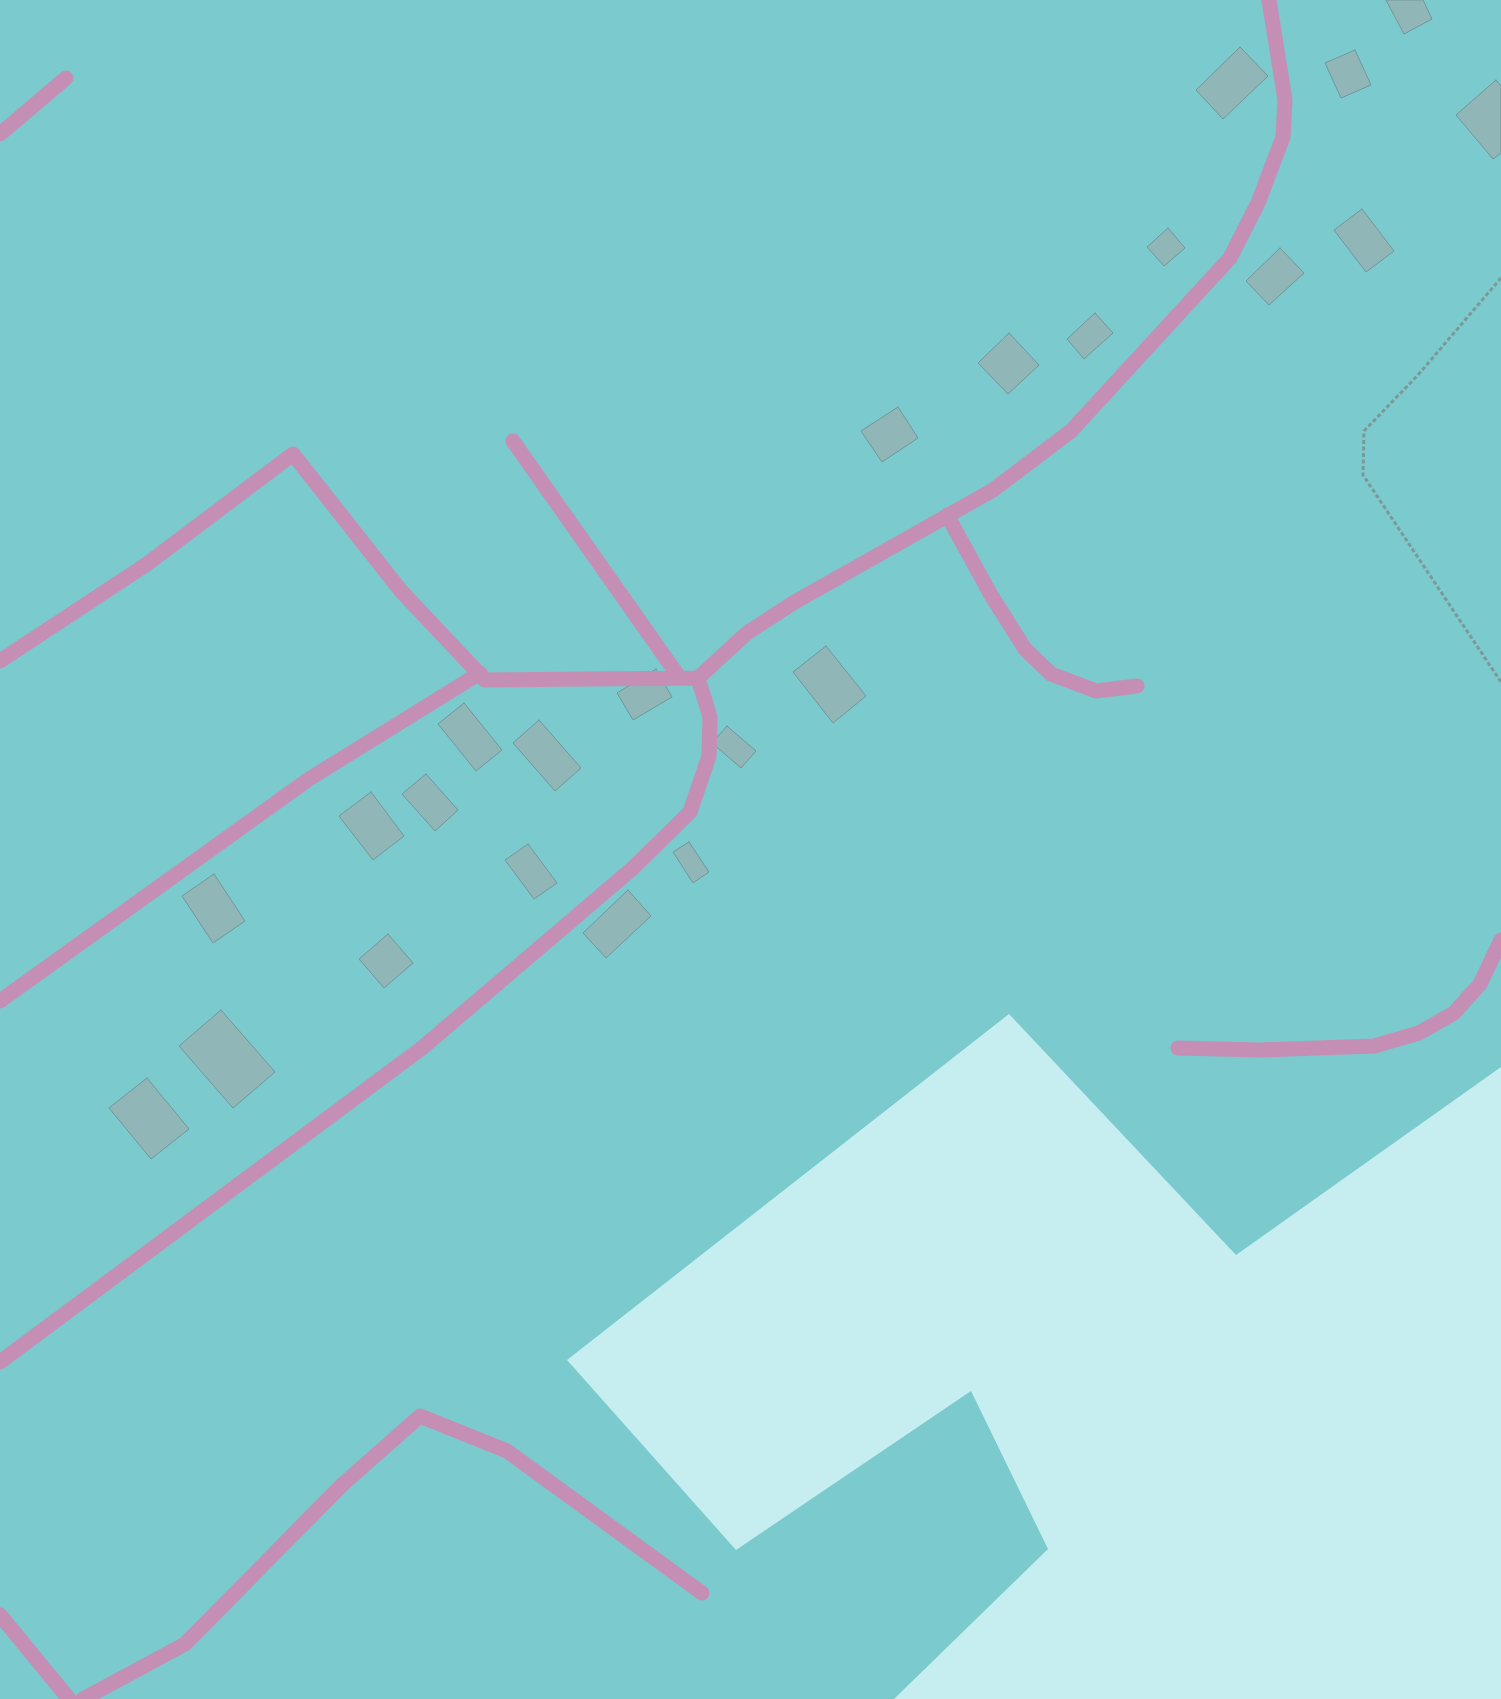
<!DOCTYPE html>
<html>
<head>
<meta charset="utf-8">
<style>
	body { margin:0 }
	canvas { display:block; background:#c6edef }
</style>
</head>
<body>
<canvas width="1501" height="1699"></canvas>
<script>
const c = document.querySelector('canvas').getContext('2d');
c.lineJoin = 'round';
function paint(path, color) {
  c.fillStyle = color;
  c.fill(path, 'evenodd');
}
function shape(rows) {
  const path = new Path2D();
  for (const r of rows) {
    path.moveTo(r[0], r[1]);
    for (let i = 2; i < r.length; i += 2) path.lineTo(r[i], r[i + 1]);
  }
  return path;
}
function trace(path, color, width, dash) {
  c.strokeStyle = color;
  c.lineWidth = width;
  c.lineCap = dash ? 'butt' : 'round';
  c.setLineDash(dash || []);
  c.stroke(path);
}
paint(shape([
	[0,0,1501,0,1501,1067,1236,1255,1009,1014,567,1360,736,1550,971,1391,1048,1549,894,1699,0,1699]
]), '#7bcace');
const building = shape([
	[1386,0,1423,0,1432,19,1404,34,1386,0],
	[1240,47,1268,76,1223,119,1196,90,1240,47],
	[1355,50,1371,85,1341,98,1325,63,1355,50],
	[1496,80,1501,86,1501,153,1493,159,1456,115,1496,80],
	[1362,209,1394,251,1366,272,1334,230,1362,209],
	[1168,228,1185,248,1164,266,1147,247,1168,228],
	[1280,248,1304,273,1269,305,1246,281,1280,248],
	[1095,313,1113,333,1084,359,1067,339,1095,313],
	[1009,333,1039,365,1008,394,978,363,1009,333],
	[898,407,918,438,882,462,861,431,898,407],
	[826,646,866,696,833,723,793,672,826,646],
	[656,669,672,697,633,720,617,693,656,669],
	[464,703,502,750,476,771,438,724,464,703],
	[539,720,581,768,555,791,513,743,539,720],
	[727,726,756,751,741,768,712,743,727,726],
	[426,774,458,810,435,831,402,794,426,774],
	[371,792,404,836,373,860,339,816,371,792],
	[689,842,709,872,693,883,673,852,689,842],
	[528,844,557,883,534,899,505,860,528,844],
	[214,874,245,921,213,943,182,896,214,874],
	[628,890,651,916,606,958,583,933,628,890],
	[388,934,413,963,384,988,359,959,388,934],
	[221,1010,275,1072,233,1108,179,1046,221,1010],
	[147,1078,189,1129,151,1159,109,1108,147,1078]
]);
paint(building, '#90b6b7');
trace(building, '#729799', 1);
trace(shape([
	[1501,278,1418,375,1364,431,1363,475,1501,682]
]), '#7b989a', 3, [4, 2.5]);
trace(shape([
	[0,134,66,78],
	[513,441,679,677],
	[947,515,991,595,1025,649,1051,674,1096,691,1137,686],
	[0,661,147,564,293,454,401,591,485,680,698,678],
	[0,1001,309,779,480,673],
	[1178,1048,1261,1050,1374,1046,1419,1033,1454,1013,1480,984,1501,940],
	[0,1362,422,1048,633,868,690,812,709,756,710,717,698,678,747,633,793,603,993,490,1071,431,1230,258,1258,203,1283,137,1285,100,1269,0],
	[0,1615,69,1699],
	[83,1699,185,1644,342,1485,420,1416,507,1451,702,1593]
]), '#c58eb4', 15);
</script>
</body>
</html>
